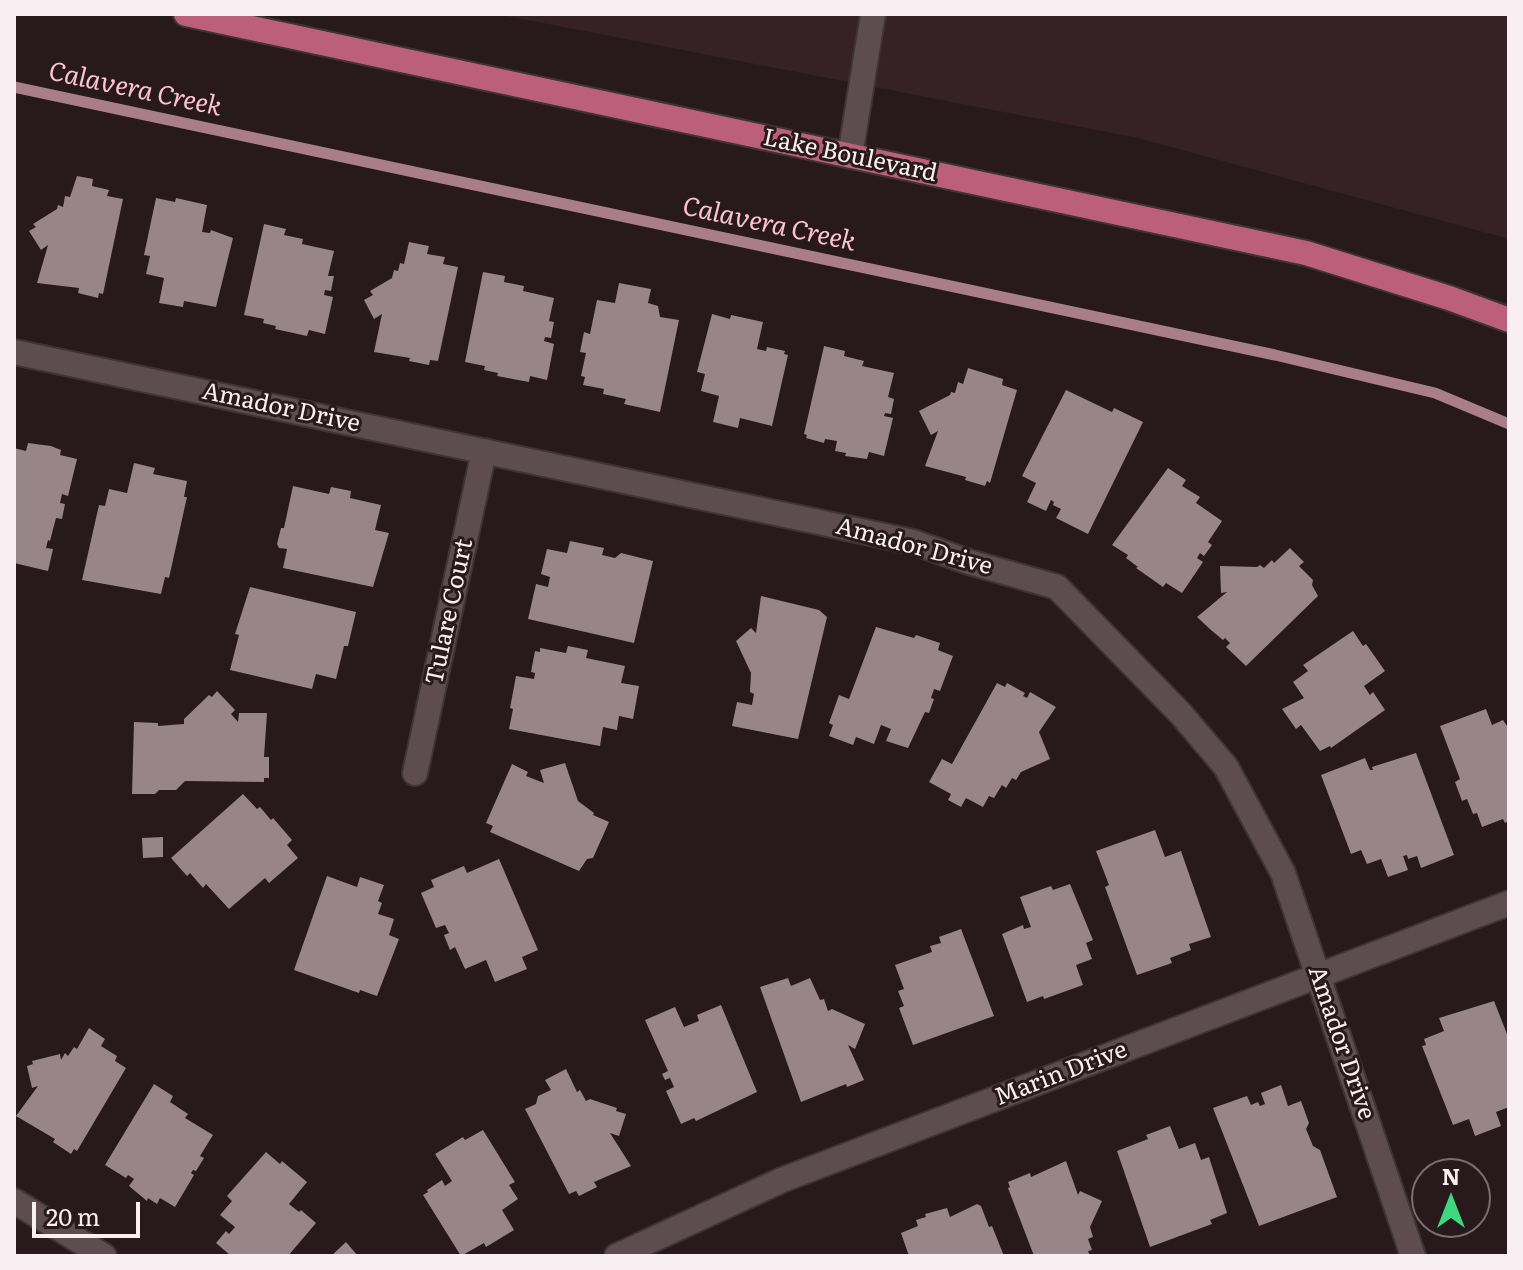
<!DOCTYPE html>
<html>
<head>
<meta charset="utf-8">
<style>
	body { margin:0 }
	#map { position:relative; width:1523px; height:1270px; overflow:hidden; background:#27191c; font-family:Literata,serif }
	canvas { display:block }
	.frame { position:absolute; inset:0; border:16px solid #f9eef1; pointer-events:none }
	.north { position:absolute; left:1411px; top:1158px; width:80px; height:80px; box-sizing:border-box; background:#27191c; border:2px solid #7b6e71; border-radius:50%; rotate:0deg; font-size:22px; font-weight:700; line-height:32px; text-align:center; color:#f9eef1 }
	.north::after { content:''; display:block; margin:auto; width:28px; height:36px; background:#3fd77d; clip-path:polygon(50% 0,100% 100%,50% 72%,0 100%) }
	.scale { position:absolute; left:32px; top:1202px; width:108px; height:36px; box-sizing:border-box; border:4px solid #f9eef1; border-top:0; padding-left:10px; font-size:24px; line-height:28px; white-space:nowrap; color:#f9eef1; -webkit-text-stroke:6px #27191c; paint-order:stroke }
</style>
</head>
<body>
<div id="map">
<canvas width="1523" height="1270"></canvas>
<div class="frame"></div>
<div class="north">N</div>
<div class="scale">20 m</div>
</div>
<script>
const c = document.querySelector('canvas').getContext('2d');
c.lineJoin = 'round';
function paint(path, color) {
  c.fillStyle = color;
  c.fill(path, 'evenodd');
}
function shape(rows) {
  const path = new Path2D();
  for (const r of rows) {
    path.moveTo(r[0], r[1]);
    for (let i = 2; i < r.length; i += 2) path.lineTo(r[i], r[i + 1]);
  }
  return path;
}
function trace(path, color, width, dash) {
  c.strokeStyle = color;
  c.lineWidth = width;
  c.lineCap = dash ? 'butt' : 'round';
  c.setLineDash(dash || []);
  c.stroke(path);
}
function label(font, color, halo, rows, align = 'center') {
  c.font = font + ' Literata,serif';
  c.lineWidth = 6;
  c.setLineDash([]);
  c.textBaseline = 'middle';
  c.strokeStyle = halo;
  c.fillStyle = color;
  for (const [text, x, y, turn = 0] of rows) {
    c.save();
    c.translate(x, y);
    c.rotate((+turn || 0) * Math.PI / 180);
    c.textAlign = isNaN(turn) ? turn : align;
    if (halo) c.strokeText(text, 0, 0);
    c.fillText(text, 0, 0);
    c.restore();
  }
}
paint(shape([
	[496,14,1509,14,1509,239,1138,138]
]), '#352126');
trace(shape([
	[14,87,1275,355,1435,393,1509,424]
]), '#a97d89', 11);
paint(shape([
	[77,176,93,179,92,186,109,190,107,196,123,199,103,294,99,293,98,298,78,293,79,288,37,283,48,245,41,250,29,231,36,227,33,224,57,209,58,205,63,207,65,196,70,197],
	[156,198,175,202,176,198,207,205,202,232,210,233,211,230,233,238,216,307,184,301,183,307,159,303,164,278,146,274,150,256,144,255],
	[264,224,286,229,284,235,303,239,302,244,334,251,328,276,334,276,331,291,325,290,324,295,333,297,325,334,309,330,307,336,275,329,276,326,263,323,264,319,244,315],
	[409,242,429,246,427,254,445,257,443,264,458,267,438,361,430,360,429,365,409,361,410,358,374,352,382,314,374,319,364,300,373,295,370,291,392,278,394,270,398,271,400,263,404,264],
	[483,272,505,276,504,282,524,286,523,291,554,298,549,321,554,322,551,338,545,337,544,341,554,344,547,380,530,376,529,382,497,376,498,373,484,370,485,366,465,362],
	[619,283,651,289,648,303,658,306,660,317,679,320,660,412,624,404,626,399,603,394,604,389,583,385,585,377,581,376,586,353,580,352,584,332,590,334,597,300,615,303],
	[712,314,730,319,731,315,763,322,757,349,766,351,767,347,785,351,784,354,788,355,772,426,740,418,738,428,713,422,719,396,701,391,705,374,697,372],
	[824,346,845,351,844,356,864,361,862,366,894,373,888,397,894,399,891,414,885,413,884,416,893,418,884,456,869,452,867,459,845,456,846,453,835,451,837,441,825,439,824,443,806,438,807,435,804,434],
	[968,368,1003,379,1002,385,1017,390,990,483,987,481,985,486,965,480,966,477,925,466,938,431,931,435,919,411,950,395,951,392,955,393,958,382,963,384],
	[1066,390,1112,412,1114,408,1143,422,1088,534,1056,518,1061,509,1053,505,1054,502,1051,500,1046,511,1027,502,1036,483,1022,476],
	[28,443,51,446,61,450,60,455,77,459,68,496,62,494,60,503,65,504,62,519,56,518,50,541,48,540,46,548,53,549,48,571,14,563,14,448,26,451],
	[134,463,155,468,153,474,187,481,184,497,187,497,169,578,165,577,161,594,82,580,99,505,105,506,109,489,127,493],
	[1168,468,1186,480,1182,486,1200,497,1196,503,1222,521,1208,542,1212,545,1204,556,1200,553,1197,558,1203,562,1182,593,1166,583,1163,587,1136,568,1138,567,1126,558,1128,555,1112,545],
	[293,486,329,494,331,487,351,491,350,498,381,505,375,530,389,533,373,587,283,568,287,549,279,548,277,544,281,528,284,528],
	[570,541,604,548,602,555,615,558,621,553,653,561,634,643,528,619,536,584,548,587,550,577,541,574,547,549,567,553],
	[1290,548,1304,562,1299,566,1313,580,1312,585,1318,596,1246,666,1226,647,1230,643,1225,638,1223,640,1211,630,1197,617,1227,592,1221,593,1220,566,1257,567,1260,565,1264,568,1272,560,1274,563],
	[250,587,356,612,348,646,344,646,336,679,316,674,312,689,230,670,239,635,235,634],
	[761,596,819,610,827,617,798,739,732,726,737,702,752,705,754,694,750,692,751,673,736,641,751,628,756,633],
	[876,627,914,638,916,635,940,643,938,650,953,656,940,691,934,689,931,698,934,699,929,713,925,712,908,748,886,741,891,729,881,725,874,744,856,737,853,745,829,736,833,725,829,723,839,695,849,699],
	[1353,631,1363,646,1366,644,1385,671,1364,686,1370,695,1373,692,1385,710,1331,748,1330,746,1320,751,1301,725,1296,729,1282,709,1304,698,1293,682,1308,671,1303,665],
	[568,646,588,650,586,658,625,666,621,683,639,686,633,719,619,716,617,730,603,727,600,746,509,729,513,709,510,708,516,676,534,679,535,673,531,672,535,651,540,652,540,648,566,653],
	[997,683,1005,687,1007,683,1025,693,1023,696,1027,698,1030,692,1056,707,1039,732,1050,759,1021,772,1016,780,1012,778,1006,788,1002,785,994,798,989,796,983,807,966,798,961,807,948,800,951,794,929,782,942,759,952,764],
	[217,691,235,710,231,714,238,722,239,713,267,713,264,757,269,757,269,778,264,778,264,782,185,781,176,790,159,790,155,794,132,794,134,722,158,723,158,726,184,724,184,719,209,695,212,697],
	[1486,709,1492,725,1503,720,1509,729,1509,821,1505,823,1503,819,1482,827,1477,813,1473,814,1467,799,1462,801,1455,782,1460,779,1440,726],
	[1416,753,1454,855,1421,868,1417,856,1408,859,1407,855,1403,856,1408,870,1388,877,1381,859,1367,864,1361,850,1351,854,1321,775,1365,758,1370,770,1373,770,1372,767],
	[565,763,578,801,594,813,593,815,609,822,593,858,587,859,579,871,490,832,493,826,486,823,512,764,528,772,526,776,544,783,540,770],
	[243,794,257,809,260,807,271,820,273,818,292,840,287,845,298,858,269,883,265,878,229,909,206,884,203,888,190,873,187,876,171,858],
	[1155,830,1165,857,1181,851,1211,937,1189,944,1191,950,1170,958,1172,963,1137,975,1105,887,1109,885,1096,851],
	[163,837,163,857,143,858,142,838],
	[499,859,538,950,522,957,527,969,495,982,486,960,465,969,455,947,450,950,444,935,449,933,445,925,436,928,421,893,434,887,431,880,464,866,467,873],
	[327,876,357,887,360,877,384,885,378,901,382,903,378,914,394,919,389,935,399,939,377,996,360,990,359,993,294,970],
	[1070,884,1093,940,1086,943,1092,959,1076,965,1083,985,1044,999,1043,996,1027,1002,1002,934,1023,925,1024,929,1031,927,1020,897,1051,886,1053,890],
	[961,929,994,1016,913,1045,899,1008,904,1006,898,991,904,989,895,965,932,952,930,946,941,943,939,937],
	[788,978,791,986,810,978,820,1000,824,999,828,1011,832,1009,865,1024,855,1049,848,1045,864,1080,847,1087,846,1084,801,1102,760,987],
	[1494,1001,1509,1039,1509,1107,1496,1112,1501,1126,1475,1136,1469,1119,1453,1125,1422,1046,1426,1045,1424,1039,1444,1031,1439,1018],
	[721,1005,757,1092,696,1121,694,1118,681,1124,666,1091,674,1087,670,1078,665,1080,662,1074,668,1071,645,1020,675,1007,684,1027,699,1021,697,1015],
	[89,1028,105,1039,101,1046,117,1056,115,1061,126,1068,77,1151,74,1149,71,1154,53,1142,55,1139,16,1116,38,1086,32,1088,27,1066,33,1064,32,1061,60,1054,61,1060,65,1053,68,1056,74,1047,77,1049],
	[566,1069,577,1092,580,1090,586,1101,590,1099,617,1108,616,1111,626,1114,619,1136,610,1133,631,1166,594,1182,597,1187,579,1196,576,1191,569,1194,525,1109,536,1104,538,1096,551,1090,545,1080],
	[154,1084,173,1096,170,1102,188,1114,185,1118,213,1135,200,1156,204,1158,196,1171,193,1170,191,1173,194,1175,175,1207,160,1198,157,1204,148,1198,147,1201,129,1186,134,1179,128,1175,126,1178,105,1165],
	[1281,1085,1288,1106,1301,1101,1309,1123,1306,1129,1313,1146,1320,1150,1337,1197,1259,1226,1213,1108,1247,1096,1251,1105,1258,1102,1260,1106,1265,1104,1261,1093],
	[1170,1126,1179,1149,1195,1143,1201,1160,1209,1157,1227,1213,1210,1220,1212,1224,1150,1247,1117,1151,1148,1139,1146,1135],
	[483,1130,515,1182,509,1185,518,1199,502,1210,514,1230,486,1247,484,1243,461,1256,423,1195,428,1192,427,1190,442,1180,445,1186,452,1181,435,1154,463,1137,465,1140],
	[266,1152,280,1164,282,1161,307,1182,289,1204,299,1212,301,1210,316,1223,288,1256,231,1256,216,1243,226,1231,229,1234,235,1227,220,1215,232,1201,227,1196],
	[1066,1161,1078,1195,1080,1191,1102,1201,1090,1227,1093,1237,1088,1239,1092,1250,1088,1251,1090,1256,1034,1256,1008,1188,1010,1187,1008,1182,1030,1173,1031,1177],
	[977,1204,981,1206,989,1227,992,1226,1004,1256,909,1256,901,1233,918,1226,916,1220,926,1217,925,1214,947,1208,950,1217],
	[346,1242,358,1256,331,1256]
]), '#978589');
const minor = shape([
	[850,156,873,14],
	[14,352,913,542,969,562,1057,587,1181,714,1226,767,1283,873,1413,1256],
	[415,773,484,451],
	[14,1201,104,1256],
	[617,1256,782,1180,1509,903]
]);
const major = shape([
	[186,14,1306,253,1449,298,1509,320]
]);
trace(minor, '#3e3436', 28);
trace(major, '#3e3436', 28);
trace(minor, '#5d4d51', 24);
trace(major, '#bc5f7d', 24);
label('24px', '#f9eef1', '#27191c', [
	["Lake Boulevard",850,156,12],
	["Amador Drive",281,408,12],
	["Amador Drive",914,547,15],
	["Tulare Court",450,612,-78],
	["Amador Drive",1341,1043,71],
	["Marin Drive",1061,1074,-21]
]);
label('italic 26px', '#fcc3d1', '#27191c', [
	["Calavera Creek",135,90,12],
	["Calavera Creek",769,225,12]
]);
</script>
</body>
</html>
